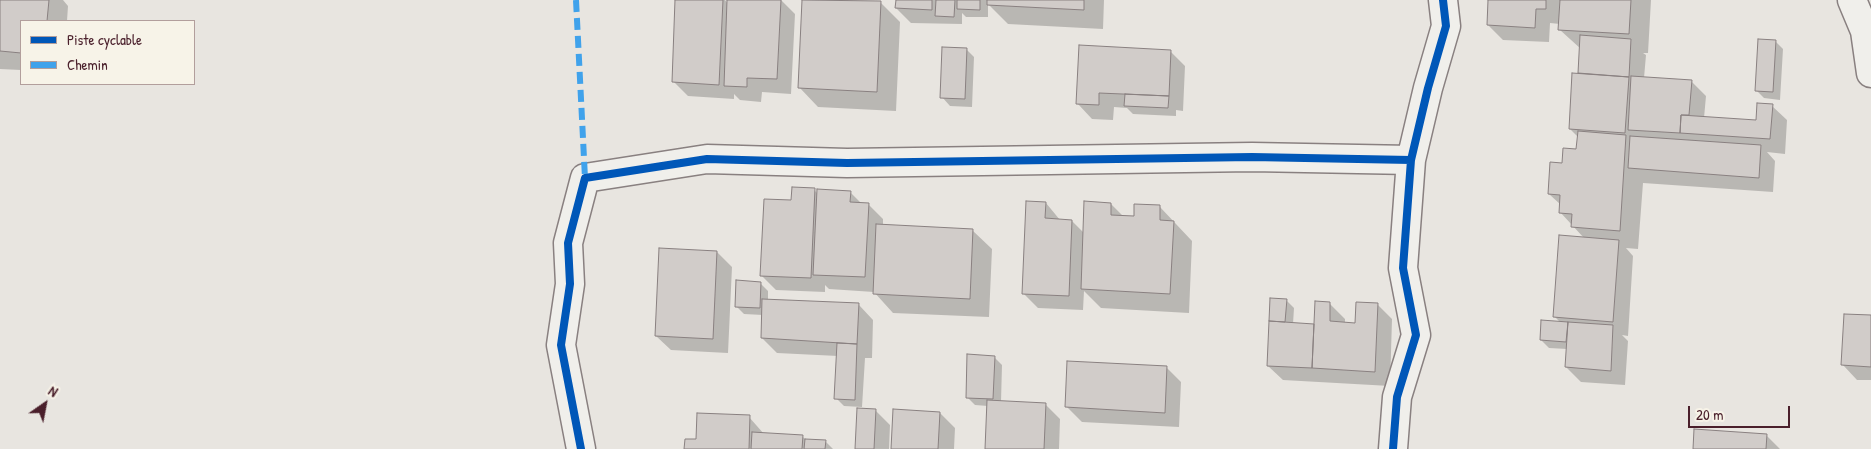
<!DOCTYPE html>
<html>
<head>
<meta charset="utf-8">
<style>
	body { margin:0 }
	#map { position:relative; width:1871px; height:449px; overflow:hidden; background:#e8e5e0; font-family:"Patrick Hand",sans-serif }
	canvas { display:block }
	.legend { position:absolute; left:20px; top:20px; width:175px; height:65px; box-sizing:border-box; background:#f7f3e8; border:1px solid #b29e9c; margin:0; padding:6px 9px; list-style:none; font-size:15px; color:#4a1f2b }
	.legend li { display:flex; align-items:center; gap:10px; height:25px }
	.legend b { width:25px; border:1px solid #b29e9c }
	.north { position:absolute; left:20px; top:379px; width:50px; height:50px; -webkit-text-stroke:4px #f7f3e8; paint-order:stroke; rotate:33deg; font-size:14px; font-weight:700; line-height:20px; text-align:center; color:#4a1f2b }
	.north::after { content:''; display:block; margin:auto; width:18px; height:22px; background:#4a1f2b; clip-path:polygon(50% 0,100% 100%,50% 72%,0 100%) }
	.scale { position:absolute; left:1688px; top:406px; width:102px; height:22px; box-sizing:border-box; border:2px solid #4a1f2b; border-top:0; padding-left:6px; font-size:15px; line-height:18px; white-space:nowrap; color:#4a1f2b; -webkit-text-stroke:4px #f7f3e8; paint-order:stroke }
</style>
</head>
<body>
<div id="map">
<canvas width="1871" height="449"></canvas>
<ul class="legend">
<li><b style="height:6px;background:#0057b8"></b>Piste cyclable</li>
<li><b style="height:6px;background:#40a2eb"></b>Chemin</li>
</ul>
<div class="north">N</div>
<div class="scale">20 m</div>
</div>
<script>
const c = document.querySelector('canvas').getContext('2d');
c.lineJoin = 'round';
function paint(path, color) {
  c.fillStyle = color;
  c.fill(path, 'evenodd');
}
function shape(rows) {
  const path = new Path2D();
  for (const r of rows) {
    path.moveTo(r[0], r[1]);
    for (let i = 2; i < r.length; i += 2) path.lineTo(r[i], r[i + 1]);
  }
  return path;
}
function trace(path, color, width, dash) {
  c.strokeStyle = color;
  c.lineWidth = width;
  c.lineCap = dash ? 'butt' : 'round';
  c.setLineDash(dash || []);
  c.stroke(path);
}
paint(shape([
	[0,0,63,0,68,6,67,21,21,21,21,70,0,69],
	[677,0,725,0,728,4,729,0,781,0,795,14,791,94,762,92,761,102,740,100,734,94,734,99,688,96,673,81],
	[803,0,880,2,900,22,896,111,818,107,799,87],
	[897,0,1104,0,1103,29,1008,24,988,4,988,17,966,17,962,13,962,24,911,23,896,8],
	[1489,0,1651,0,1648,53,1643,53,1646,55,1644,78,1691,81,1706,96,1704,118,1757,122,1772,106,1787,120,1785,154,1767,152,1775,161,1773,192,1643,183,1638,249,1626,248,1633,256,1628,336,1622,335,1628,341,1625,385,1581,382,1566,367,1567,349,1549,348,1541,340,1561,323,1555,317,1584,238,1560,212,1561,205,1549,194,1563,165,1577,150,1578,137,1570,129,1581,49,1560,30,1560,24,1550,23,1549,42,1503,40,1488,25],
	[1775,41,1783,49,1780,100,1764,98,1756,90],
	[966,49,974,57,972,107,950,106,942,97],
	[1170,51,1185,66,1183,111,1176,110,1176,116,1133,114,1127,108,1114,107,1113,120,1092,119,1078,104],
	[814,190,818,194,850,192,862,204,868,204,883,219,883,226,972,230,992,249,989,317,893,313,874,292,829,289,825,285,825,292,776,290,761,275,792,201],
	[1046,203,1060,220,1072,221,1084,233,1111,204,1124,217,1135,218,1160,207,1192,241,1189,313,1101,308,1084,291,1083,310,1038,308,1023,293],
	[717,252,732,267,728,353,671,350,656,336],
	[760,283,768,291,768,300,859,305,873,320,872,358,865,358,862,407,844,406,836,398,838,356,777,353,762,338,763,315,744,314,736,306],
	[1271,299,1286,300,1294,308,1293,324,1315,325,1330,304,1345,319,1345,323,1356,324,1377,304,1392,319,1390,386,1283,380,1268,366],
	[1871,316,1871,380,1857,380,1843,365],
	[994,357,1002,365,1001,402,1045,404,1060,419,1059,449,986,449,988,406,975,405,967,397],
	[1166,367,1181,382,1179,427,1082,422,1067,407],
	[875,410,890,425,889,449,856,449],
	[940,413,955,428,954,449,892,449],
	[749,417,764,434,802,436,806,440,825,441,833,449,685,449,697,441],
	[1766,435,1780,449,1694,449]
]), '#0003');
const building = shape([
	[0,0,49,0,47,21,21,21,21,53,0,51,0,0],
	[675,0,723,0,719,85,672,82,675,0],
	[727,0,781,0,777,79,747,78,747,87,724,86,727,0],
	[802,0,881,1,877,92,798,88,802,0],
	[896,0,932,0,932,10,895,8,896,0],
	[936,0,955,0,954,17,935,16,936,0],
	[957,0,980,0,980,10,957,9,957,0],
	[987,0,1084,0,1084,10,987,5,987,0],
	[1488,0,1546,0,1546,9,1536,9,1535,28,1487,25,1488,0],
	[1560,0,1631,0,1629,34,1558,30,1560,0],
	[1580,35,1631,39,1629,77,1578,73,1580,35],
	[1758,39,1776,40,1773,92,1755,91,1758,39],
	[1079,45,1171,50,1169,96,1099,93,1099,105,1076,104,1079,45],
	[942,47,967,48,965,99,940,98,942,47],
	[1572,73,1629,77,1625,133,1569,129,1572,73],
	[1631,76,1692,80,1689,115,1681,115,1680,133,1628,130,1631,76],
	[1125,94,1169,96,1168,108,1124,106,1125,94],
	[1757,103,1773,104,1770,139,1680,133,1681,115,1756,120,1757,103],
	[1578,131,1626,135,1620,231,1571,227,1572,214,1559,213,1560,195,1548,194,1550,162,1562,163,1563,148,1576,149,1578,131],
	[1630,136,1761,145,1759,178,1628,168,1630,136],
	[792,187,815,188,811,278,760,276,764,199,791,200,792,187],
	[817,189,851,191,850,202,869,203,865,277,813,275,817,189],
	[1026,201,1046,202,1045,218,1072,220,1069,296,1022,294,1026,201],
	[1084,201,1111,203,1111,215,1134,216,1134,204,1160,205,1160,220,1174,221,1170,294,1081,289,1084,201],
	[876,224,973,229,970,299,873,294,876,224],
	[1559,235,1619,240,1613,322,1553,317,1559,235],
	[659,248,717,251,713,339,655,336,659,248],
	[736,280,761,282,760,308,735,307,736,280],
	[1270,298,1287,299,1285,322,1269,321,1270,298],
	[762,299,859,303,857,344,761,338,762,299],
	[1315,301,1330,302,1330,321,1355,323,1356,302,1378,303,1375,372,1312,368,1315,301],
	[1844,314,1871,315,1871,367,1841,365,1844,314],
	[1541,320,1568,322,1566,342,1540,340,1541,320],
	[1269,321,1314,324,1312,368,1267,366,1269,321],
	[1568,322,1613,325,1611,371,1565,367,1568,322],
	[837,343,857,344,855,400,834,399,837,343],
	[967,354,995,356,993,399,966,398,967,354],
	[1067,361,1167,366,1165,413,1065,407,1067,361],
	[987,400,1046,403,1044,449,985,449,987,400],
	[857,408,876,409,874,449,855,449,857,408],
	[893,409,940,412,938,449,891,449,893,409],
	[697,413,750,415,749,449,684,449,685,439,696,439,697,413],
	[1694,429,1767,434,1766,449,1693,449,1694,429],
	[752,432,803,435,802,449,751,449,752,432],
	[805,439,826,440,825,449,804,449,805,439]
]);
paint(building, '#d1ccc9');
trace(building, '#898080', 1);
const minor = shape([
	[1852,0,1865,31,1871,73],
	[581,449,561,345,570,284,568,243,585,178,707,159,847,163,1252,157,1411,160],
	[1393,449,1397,397,1416,335,1403,268,1411,160,1428,88,1446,26,1443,0]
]);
trace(minor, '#898080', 31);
trace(minor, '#f0efeb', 28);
trace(shape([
	[576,0,585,178]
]), '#40a2eb', 6, [12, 6]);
trace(shape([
	[581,449,561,345,570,284,568,243,585,178,707,159,847,163,1252,157,1411,160],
	[1393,449,1397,397,1416,335,1403,268,1411,160,1428,88,1446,26,1443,0]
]), '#0057b8', 8);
</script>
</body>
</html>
